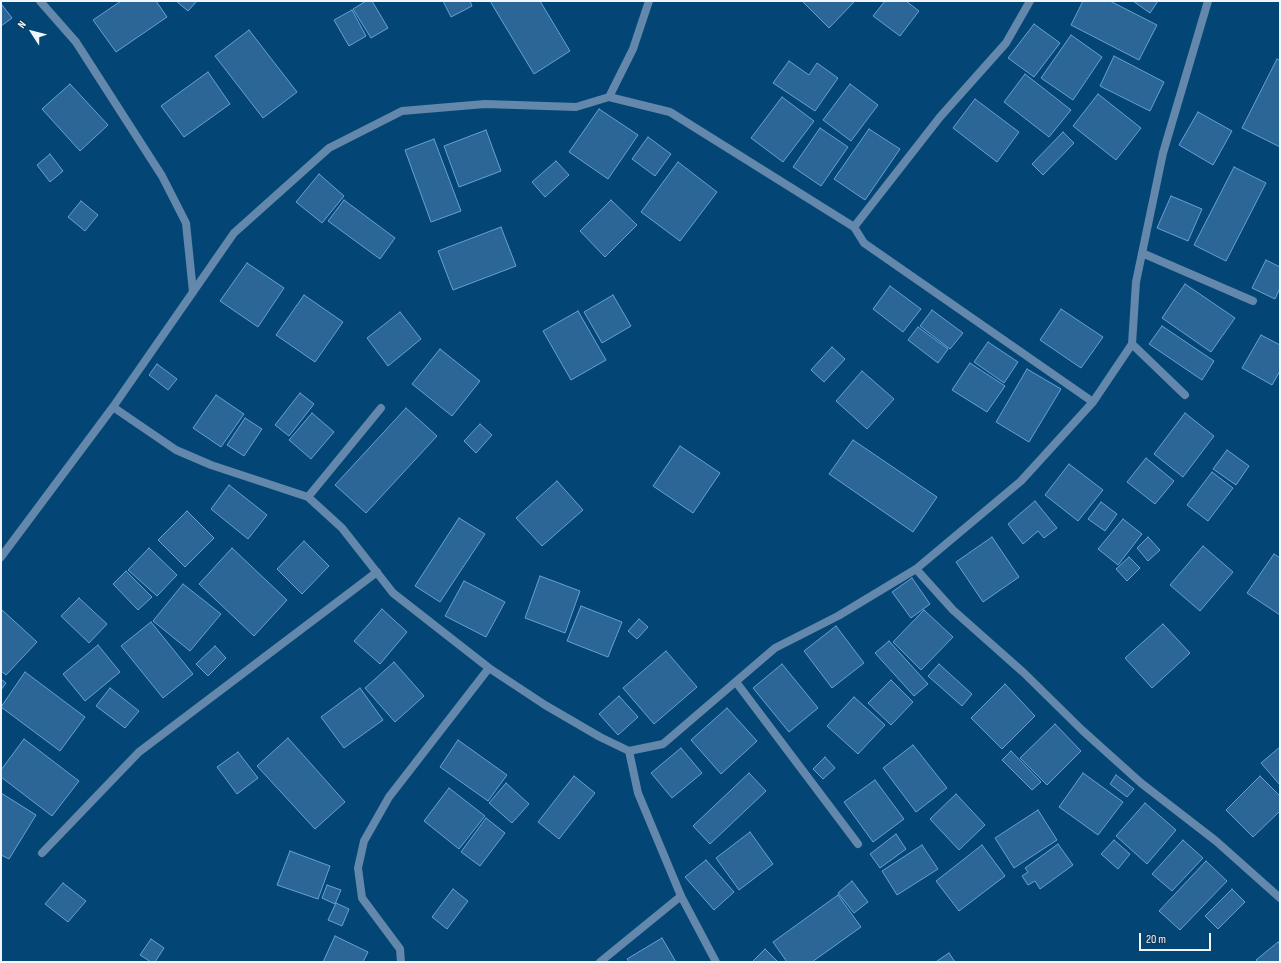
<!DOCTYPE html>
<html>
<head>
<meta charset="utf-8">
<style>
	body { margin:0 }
	#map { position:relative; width:1281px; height:963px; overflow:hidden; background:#034675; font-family:"Sofia Sans Condensed",sans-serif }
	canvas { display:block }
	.frame { position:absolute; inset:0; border:2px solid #f0f6fb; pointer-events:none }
	.north { position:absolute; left:12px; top:12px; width:40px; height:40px; -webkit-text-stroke:3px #0e3b5f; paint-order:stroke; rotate:306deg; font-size:11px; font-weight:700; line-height:16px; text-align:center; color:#f0f6fb }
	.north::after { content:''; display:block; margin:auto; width:14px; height:18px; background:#f0f6fb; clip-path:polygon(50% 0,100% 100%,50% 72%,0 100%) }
	.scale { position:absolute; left:1139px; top:933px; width:72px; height:18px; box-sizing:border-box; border:2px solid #f0f6fb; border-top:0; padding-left:5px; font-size:12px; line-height:14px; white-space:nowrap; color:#f0f6fb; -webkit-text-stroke:3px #0e3b5f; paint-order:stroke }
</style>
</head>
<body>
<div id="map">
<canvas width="1281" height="963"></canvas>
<div class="frame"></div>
<div class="north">N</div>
<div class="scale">20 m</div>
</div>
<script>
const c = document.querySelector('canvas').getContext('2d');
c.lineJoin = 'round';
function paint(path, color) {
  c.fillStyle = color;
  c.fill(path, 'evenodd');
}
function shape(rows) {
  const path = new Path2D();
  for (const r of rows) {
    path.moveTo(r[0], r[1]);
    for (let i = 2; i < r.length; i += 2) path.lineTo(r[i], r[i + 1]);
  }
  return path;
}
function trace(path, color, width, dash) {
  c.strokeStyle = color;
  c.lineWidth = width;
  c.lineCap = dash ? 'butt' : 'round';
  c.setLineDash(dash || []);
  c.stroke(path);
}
const building = shape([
	[121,1,156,1,167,17,116,52,93,20,121,1],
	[176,1,197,1,188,11,176,1],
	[366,1,372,1,388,28,371,38,353,9,366,1],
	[443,1,470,1,472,6,451,17,443,1],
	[490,1,540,1,570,51,534,74,490,1],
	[802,1,855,1,829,28,802,1],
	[885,1,906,1,919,11,900,36,873,16,885,1],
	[1083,1,1110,1,1157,25,1139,60,1071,25,1083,1],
	[1133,1,1158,1,1150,13,1133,1],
	[2,5,12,18,1,26,1,7,2,5],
	[352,10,366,36,349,46,334,20,352,10],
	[1034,24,1060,43,1034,77,1008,58,1034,24],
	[249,30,297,92,263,118,215,56,249,30],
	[1071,35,1102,57,1073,100,1041,78,1071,35],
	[1114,56,1164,82,1150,111,1100,86,1114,56],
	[1277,59,1280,61,1280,147,1242,128,1277,59],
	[789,61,809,75,817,63,838,78,815,111,773,83,789,61],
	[208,72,230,104,184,137,161,106,208,72],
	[1025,74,1071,110,1049,137,1004,102,1025,74],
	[70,84,108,125,80,151,42,109,70,84],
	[850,84,878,105,851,141,823,120,850,84],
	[1098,94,1141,128,1116,160,1073,126,1098,94],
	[782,97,814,121,783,162,751,138,782,97],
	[975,99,1019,132,997,162,953,128,975,99],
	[599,109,638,135,608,179,569,152,599,109],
	[1198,112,1232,131,1213,165,1179,145,1198,112],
	[820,128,848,147,821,186,793,167,820,128],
	[869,129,900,149,865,200,834,179,869,129],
	[486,130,501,171,459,187,444,146,486,130],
	[1063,132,1074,143,1043,175,1032,164,1063,132],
	[648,137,671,154,655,176,632,159,648,137],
	[434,139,461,211,431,222,405,150,434,139],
	[50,154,63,171,50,182,37,165,50,154],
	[556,161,569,175,545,197,532,182,556,161],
	[678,162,717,192,680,241,641,212,678,162],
	[1234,167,1266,183,1226,261,1194,245,1234,167],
	[319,174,344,196,322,223,296,202,319,174],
	[1171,196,1202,209,1188,241,1157,228,1171,196],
	[344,200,395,238,380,259,328,221,344,200],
	[611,200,637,225,605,257,580,231,611,200],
	[81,201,98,215,85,231,68,217,81,201],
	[501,227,516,266,453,290,438,251,501,227],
	[1266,260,1280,267,1280,288,1275,299,1252,288,1266,260],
	[247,263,284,288,258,327,220,301,247,263],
	[1185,284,1235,318,1211,352,1162,318,1185,284],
	[890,286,921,309,903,332,873,309,890,286],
	[304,295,343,322,315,362,276,335,304,295],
	[613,295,631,326,602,343,584,312,613,295],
	[1061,309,1103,337,1081,368,1040,340,1061,309],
	[932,310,963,333,950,349,920,326,932,310],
	[578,311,606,360,571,380,543,331,578,311],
	[400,312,421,339,388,366,367,338,400,312],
	[1162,326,1214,361,1202,380,1149,344,1162,326],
	[918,327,948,349,938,363,908,340,918,327],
	[1261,335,1280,345,1280,371,1272,385,1242,368,1261,335],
	[988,342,1018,362,1004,383,974,362,988,342],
	[832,347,845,359,824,382,811,370,832,347],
	[440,349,480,381,452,416,412,384,440,349],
	[970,363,1005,386,987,412,952,390,970,363],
	[157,364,177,379,168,390,149,375,157,364],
	[1027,369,1061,389,1029,442,996,422,1027,369],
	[862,371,894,399,867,429,836,401,862,371],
	[300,393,314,404,289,436,275,425,300,393],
	[216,395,244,414,221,447,193,428,216,395],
	[406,408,437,436,366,513,335,485,406,408],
	[312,413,334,432,311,459,289,440,312,413],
	[1185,413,1214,436,1183,477,1154,454,1185,413],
	[245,418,262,429,244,456,227,445,245,418],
	[480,424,492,435,476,453,464,441,480,424],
	[853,440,937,497,913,532,829,474,853,440],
	[680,446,720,473,693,513,653,486,680,446],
	[1227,450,1249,466,1236,485,1213,469,1227,450],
	[1146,458,1174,481,1155,504,1127,482,1146,458],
	[1069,464,1103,490,1078,521,1045,495,1069,464],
	[1212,472,1233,488,1208,521,1187,505,1212,472],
	[557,481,583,510,542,546,516,518,557,481],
	[229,485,267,515,248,539,211,509,229,485],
	[1035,501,1057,528,1044,538,1038,531,1023,544,1008,524,1035,501],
	[1101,502,1117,514,1105,531,1088,519,1101,502],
	[187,511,214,538,185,567,158,540,187,511],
	[459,518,485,534,440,602,415,586,459,518],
	[1123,519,1142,534,1118,565,1098,549,1123,519],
	[992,537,1019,577,983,602,956,562,992,537],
	[1148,537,1160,550,1148,561,1137,548,1148,537],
	[304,541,329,566,302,594,277,569,304,541],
	[1203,546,1233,572,1200,611,1170,585,1203,546],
	[149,548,177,575,157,596,128,570,149,548],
	[232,548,287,600,254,636,199,584,232,548],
	[1274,554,1280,558,1280,615,1247,593,1274,554],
	[1129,557,1140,568,1127,581,1116,569,1129,557],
	[126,571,152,597,138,610,113,584,126,571],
	[540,576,580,591,565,633,525,618,540,576],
	[912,578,930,604,911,618,892,592,912,578],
	[464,581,505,602,486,637,445,616,464,581],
	[183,584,221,614,190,651,153,621,183,584],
	[79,598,107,624,89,643,61,616,79,598],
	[581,606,622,622,608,657,567,641,581,606],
	[1,609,37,642,6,675,1,671,1,609],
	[382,609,407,632,380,664,354,641,382,609],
	[924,610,953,637,921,670,893,642,924,610],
	[639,619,648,627,637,639,628,631,639,619],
	[151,622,193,674,163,698,121,646,151,622],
	[1163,624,1190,653,1152,688,1125,658,1163,624],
	[836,626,864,663,832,688,804,651,836,626],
	[889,641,928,684,914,696,875,653,889,641],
	[98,645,120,672,85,701,63,674,98,645],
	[215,646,226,658,208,676,196,664,215,646],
	[666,651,697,687,654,724,623,688,666,651],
	[394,662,424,696,395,722,365,688,394,662],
	[782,664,818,708,789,732,753,688,782,664],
	[939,664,972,694,962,706,928,676,939,664],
	[25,672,85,717,60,751,1,707,25,672],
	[1,679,6,683,1,690,1,679],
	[891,680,913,702,891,725,868,703,891,680],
	[1005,684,1035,716,1002,749,971,718,1005,684],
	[110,688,139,711,125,728,96,706,110,688],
	[360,688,383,720,344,748,321,717,360,688],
	[619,696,638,717,618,735,599,714,619,696],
	[854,697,885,725,858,754,827,726,854,697],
	[727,708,757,741,721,774,691,740,727,708],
	[1055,724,1081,751,1047,785,1020,758,1055,724],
	[288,738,345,802,315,829,257,766,288,738],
	[24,739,79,781,52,816,1,777,1,770,24,739],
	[458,740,507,775,488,801,440,767,458,740],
	[913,745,947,788,916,812,883,768,913,745],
	[1280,747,1280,785,1261,763,1280,747],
	[681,748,702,773,672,798,651,773,681,748],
	[1011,751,1041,782,1032,790,1002,760,1011,751],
	[238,752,258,778,237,794,217,767,238,752],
	[825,757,835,768,823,779,813,769,825,757],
	[749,773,766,791,710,844,693,826,749,773],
	[1083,773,1123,802,1098,835,1059,807,1083,773],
	[1116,775,1134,789,1127,797,1110,784,1116,775],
	[574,776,595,793,559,839,538,822,574,776],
	[1260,776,1280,796,1280,811,1253,837,1226,810,1260,776],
	[875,780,904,819,873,842,844,802,875,780],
	[506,783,529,804,512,823,489,803,506,783],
	[449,788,485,816,459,849,424,821,449,788],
	[1,793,36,815,9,859,1,855,1,793],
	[956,794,985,825,959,850,930,819,956,794],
	[1145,803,1176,830,1147,864,1116,836,1145,803],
	[1038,810,1057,840,1014,868,995,838,1038,810],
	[486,818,505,833,480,866,461,852,486,818],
	[750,832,773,864,739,890,716,858,750,832],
	[896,834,906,849,880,868,870,854,896,834],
	[1114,840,1130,854,1118,869,1101,854,1114,840],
	[1183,840,1203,858,1172,891,1152,874,1183,840],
	[1058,844,1073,865,1040,889,1035,881,1028,885,1022,876,1028,872,1025,868,1058,844],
	[922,845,938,869,897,895,882,871,922,845],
	[982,845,1005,876,959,911,936,881,982,845],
	[290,851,330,866,318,899,277,885,290,851],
	[706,860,734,892,714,910,685,877,706,860],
	[1206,861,1227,881,1180,930,1159,911,1206,861],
	[852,881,868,902,854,913,838,893,852,881],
	[63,883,86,901,68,922,45,904,63,883],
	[327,885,341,890,335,904,322,898,327,885],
	[453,889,468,901,447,929,432,917,453,889],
	[1232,889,1245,902,1218,929,1205,916,1232,889],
	[838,895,861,927,812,962,787,962,773,942,838,895],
	[336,903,349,909,342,926,328,920,336,903],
	[335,936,368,952,363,962,323,962,335,936],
	[662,938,676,962,629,962,627,959,662,938],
	[151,939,164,948,155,962,151,962,140,955,151,939],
	[1278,942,1280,945,1280,962,1258,962,1256,960,1278,942],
	[765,949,778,962,752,962,765,949],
	[949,953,955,962,938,962,937,961,949,953]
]);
paint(building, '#2c6697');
trace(building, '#67a0d6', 1);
trace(shape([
	[40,1,76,42,162,176,186,223,193,292],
	[609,97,670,112,854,227,864,243,1093,402],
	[854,227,940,117,1006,43,1030,1],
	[1142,253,1253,301],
	[1132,344,1185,395],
	[113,407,176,450,211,465,308,497,342,528,393,593,489,668,545,705,600,737,629,751,663,744,775,648,838,616,916,569,1021,481,1093,402,1132,344,1136,282,1163,153,1208,1],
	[308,497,381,408],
	[1,557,113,407,234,233,329,148,402,111,485,104,576,107,609,97,633,49,649,1],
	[916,569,953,610,1024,673,1082,730,1141,783,1216,841,1280,898],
	[736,682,858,844],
	[629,751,638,793,681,896,716,962],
	[42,853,139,752,377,572],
	[401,962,400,949,362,898,358,868,364,841,389,797,489,668],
	[600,962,681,896]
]), '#6488ab', 8);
</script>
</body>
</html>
